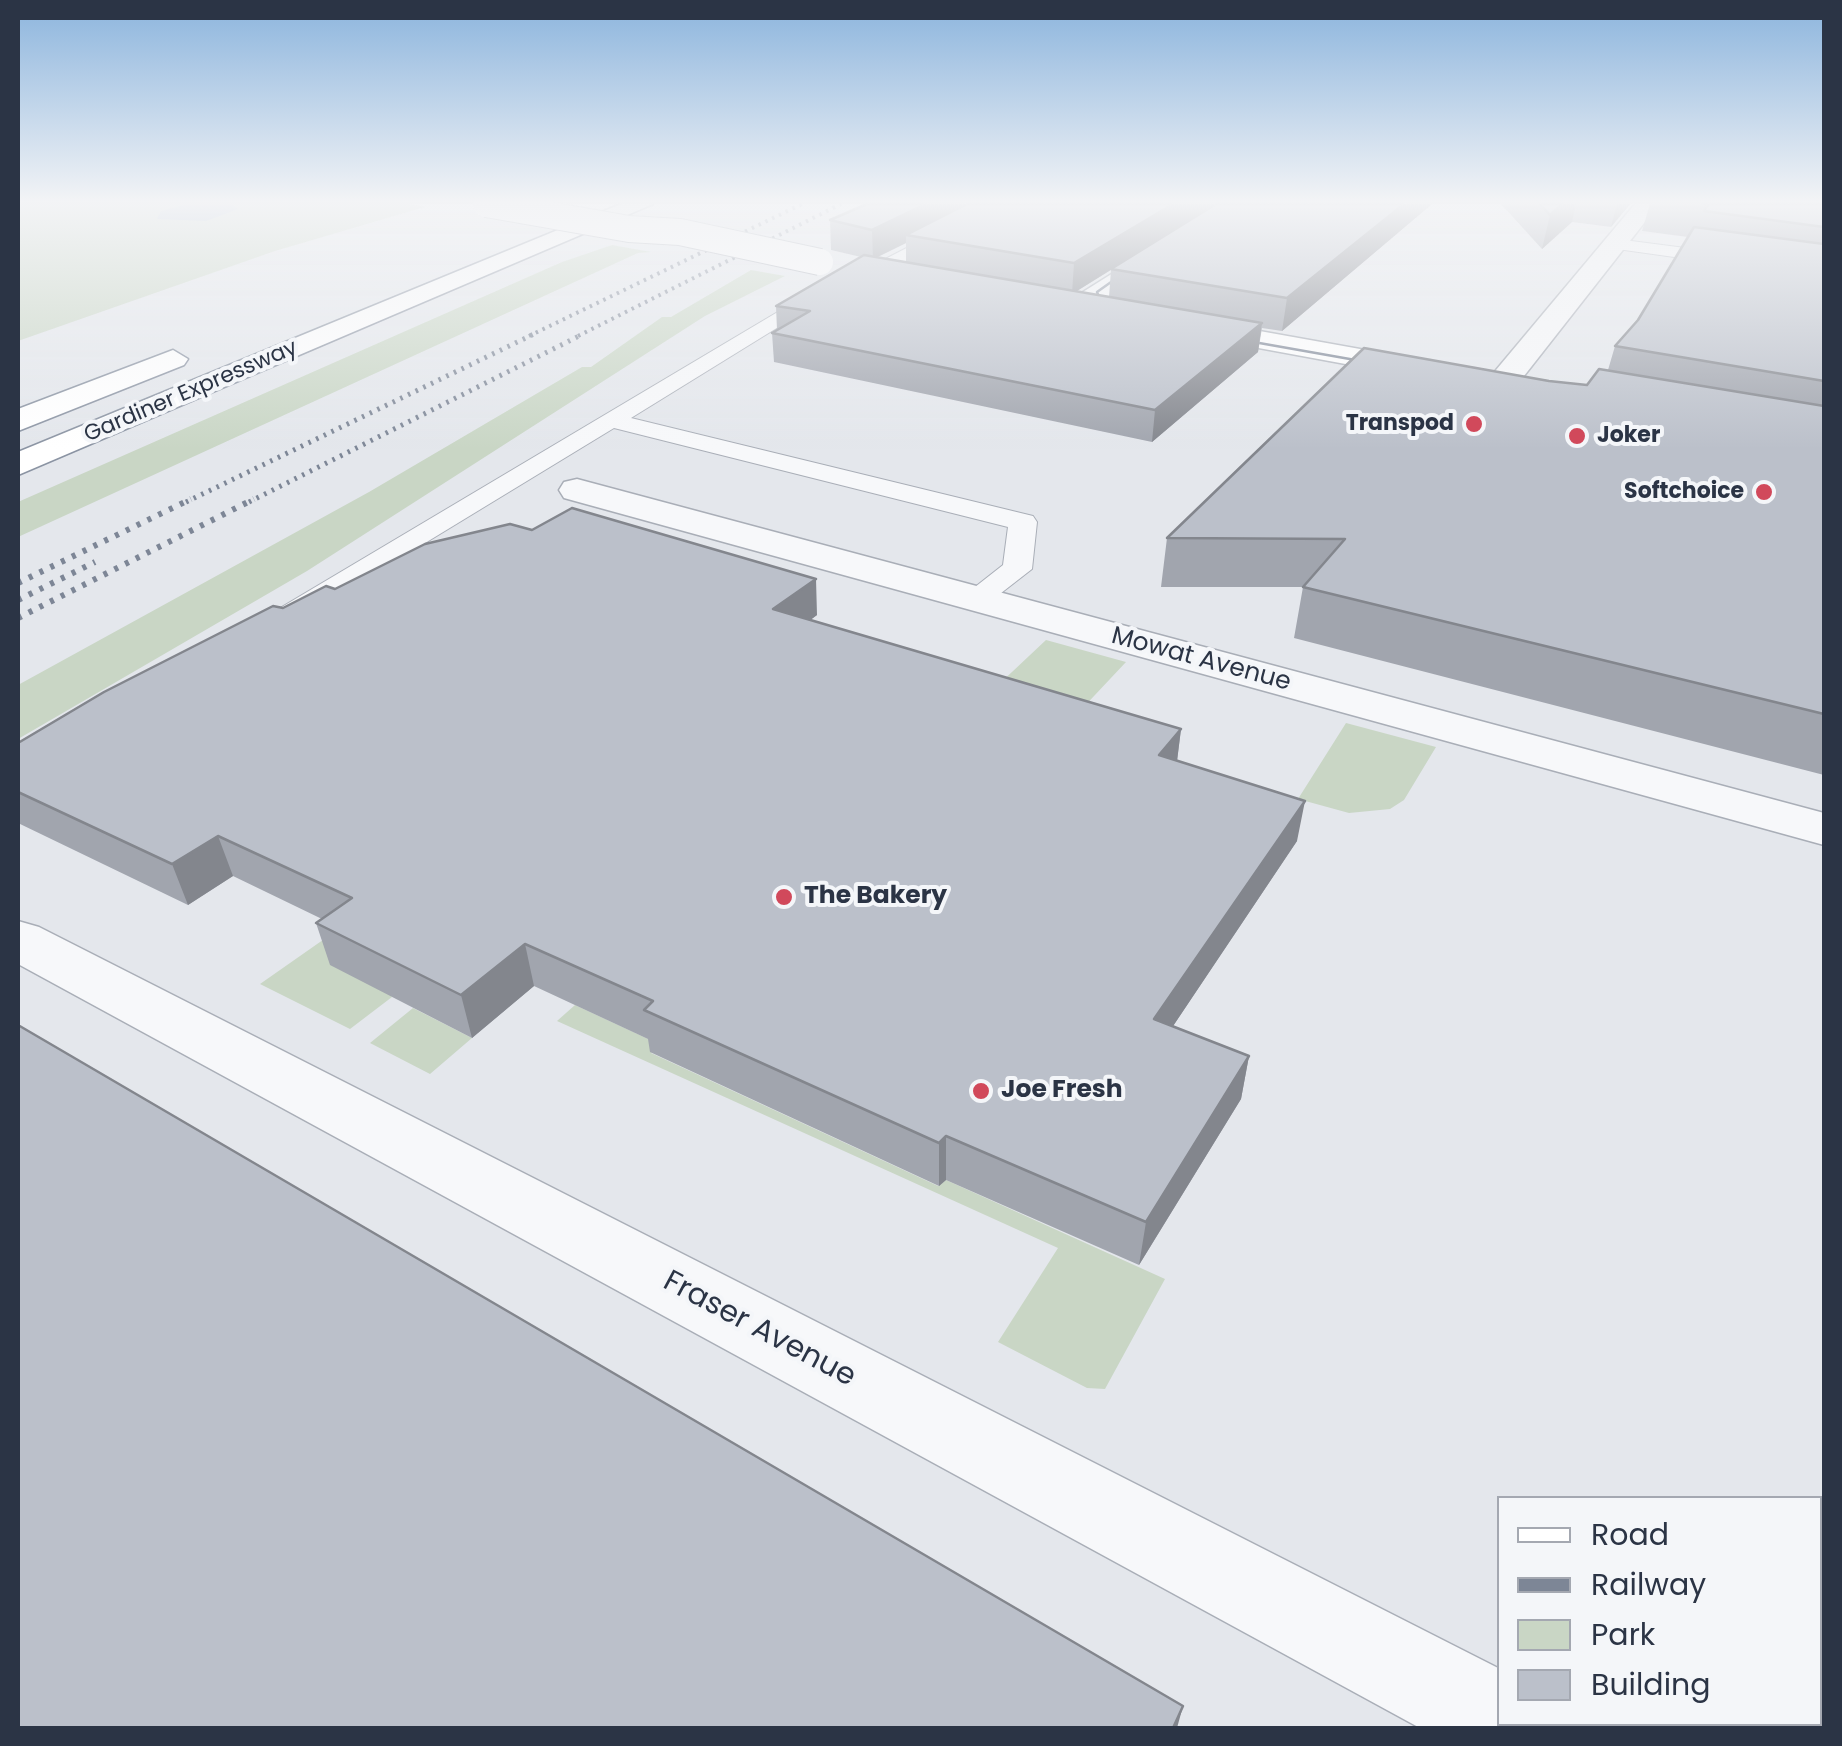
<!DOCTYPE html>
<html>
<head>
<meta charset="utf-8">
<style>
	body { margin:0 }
	#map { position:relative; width:1842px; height:1746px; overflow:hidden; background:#e4e7ec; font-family:Poppins,sans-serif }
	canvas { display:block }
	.frame { position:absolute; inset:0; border:20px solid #2b3445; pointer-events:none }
	.legend { position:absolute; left:1497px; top:1496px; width:325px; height:230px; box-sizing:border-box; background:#f4f6f9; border:2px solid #a4a8b1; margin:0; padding:12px 18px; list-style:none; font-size:30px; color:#2b3445 }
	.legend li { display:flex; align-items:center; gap:20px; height:50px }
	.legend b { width:50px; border:2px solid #a4a8b1 }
</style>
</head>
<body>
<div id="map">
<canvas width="1842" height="1746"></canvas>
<div class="frame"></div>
<ul class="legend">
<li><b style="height:12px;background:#fff"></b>Road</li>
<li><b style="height:12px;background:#7d8696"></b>Railway</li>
<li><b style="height:28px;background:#c9d6c5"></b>Park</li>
<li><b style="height:28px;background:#bbc0ca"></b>Building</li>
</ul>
</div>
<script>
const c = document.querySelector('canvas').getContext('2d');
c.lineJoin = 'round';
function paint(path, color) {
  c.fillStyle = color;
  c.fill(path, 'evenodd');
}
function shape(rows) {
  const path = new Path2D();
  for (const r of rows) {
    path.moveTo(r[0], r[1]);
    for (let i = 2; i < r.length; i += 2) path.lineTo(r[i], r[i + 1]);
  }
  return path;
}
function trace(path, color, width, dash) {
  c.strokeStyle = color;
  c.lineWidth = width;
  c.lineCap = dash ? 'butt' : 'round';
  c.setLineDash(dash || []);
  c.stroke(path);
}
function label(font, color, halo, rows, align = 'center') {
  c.font = font + ' Poppins,sans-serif';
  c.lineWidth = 8;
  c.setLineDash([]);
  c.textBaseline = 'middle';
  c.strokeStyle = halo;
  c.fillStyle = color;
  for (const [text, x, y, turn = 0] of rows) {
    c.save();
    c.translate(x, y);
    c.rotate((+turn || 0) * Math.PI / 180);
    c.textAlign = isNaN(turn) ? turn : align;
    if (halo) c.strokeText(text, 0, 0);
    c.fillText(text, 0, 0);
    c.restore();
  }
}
paint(shape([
	[18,204,409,204,425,207,275,251,18,341],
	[612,245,651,252,638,253,18,537,18,502,562,262],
	[751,270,785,276,705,316,307,571,18,739,18,685,369,492,582,367,591,367,662,317,671,317],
	[1046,640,1126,662,1063,729,979,703],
	[1346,723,1436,747,1404,800,1390,809,1349,813,1298,799],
	[340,928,392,997,350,1029,260,984],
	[575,1005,659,1044,651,1053,938,1186,946,1180,1165,1279,1105,1389,1087,1388,998,1342,1058,1248,557,1021],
	[413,1008,472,1038,430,1074,370,1043]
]), '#c9d6c5');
paint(shape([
	[188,204,231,204,238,209,206,221,157,219,161,211]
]), '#9fb4cc');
const lane = shape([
	[992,204,1014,204,879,275,862,271,992,204],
	[1616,239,1824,266,1824,278,1610,248,1610,240,1616,239],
	[818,288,835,292,631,418,1033,516,1037,522,1032,569,987,604,976,607,961,598,1003,565,1008,527,614,428,297,621,286,623,270,614,818,288]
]);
const street = shape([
	[1223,204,1251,204,1083,313,1063,313,1059,307,1223,204],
	[1635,204,1659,204,1513,390,1491,390,1486,383,1491,376,1635,204],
	[577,479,1824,813,1824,845,564,498,559,490,564,482,577,479],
	[18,921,39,927,1500,1669,1500,1724,1546,1724,1544,1728,1420,1728,18,964,18,921]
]);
const secondary = shape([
	[1187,318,1427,361,1443,370,1427,379,1177,333,1173,327,1187,318]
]);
const highway = shape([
	[621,204,653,204,18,475,18,452,621,204],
	[173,350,188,359,184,365,18,431,18,409,173,350]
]);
trace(lane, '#a9aeb7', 2);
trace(street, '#a9aeb7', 3);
trace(secondary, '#a9aeb7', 3);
trace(highway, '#8b94a3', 3);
paint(lane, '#f7f8fa');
paint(street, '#f7f8fa');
paint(secondary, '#fff');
paint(highway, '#fff');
trace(shape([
	[1121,310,1100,300,1097,292,1135,265],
	[1231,338,1378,364]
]), '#7d8696', 2.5);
trace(shape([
	[529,336,802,204],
	[578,336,841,204]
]), '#7d8696', 4, [2.5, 5]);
trace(shape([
	[186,502,534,334],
	[249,502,583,334]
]), '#7d8696', 5, [2.5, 6]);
trace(shape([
	[18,583,191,499],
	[18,600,95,562],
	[18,618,254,499]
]), '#7d8696', 6, [4, 8]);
const secondaryBridge = shape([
	[486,204,629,229,680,232,820,262]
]);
trace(secondaryBridge, '#a9aeb7', 28, []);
trace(secondaryBridge, '#fff', 26);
paint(shape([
	[1432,204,1282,331,1262,328,1258,352,1152,442,774,362,772,333,777,330,776,306,861,257,831,250,830,220],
	[906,243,906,262,878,257],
	[1111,270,1109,297,1077,291],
	[1501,204,1630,204,1611,227,1572,222,1542,249],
	[1650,204,1824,204,1824,775,1294,638,1303,587,1161,587,1167,538,1549,381,1587,385,1608,370,1615,346,1638,320,1688,237,1642,231],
	[335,589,817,615,810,620,1181,729,1177,761,1297,841,1173,1026,1249,1056,1241,1099,1139,1265,946,1180,939,1186,650,1052,648,1039,534,986,472,1038,330,965,316,923,322,919,233,876,188,905,18,823,18,743,283,608]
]), '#a1a5ae');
paint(shape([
	[926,204,983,204,906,235,906,243,873,259,872,230],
	[1173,204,1216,204,1072,294,1074,263],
	[1404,204,1432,204,1282,331,1287,298],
	[1562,204,1576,204,1572,222,1542,249,1550,215],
	[1617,204,1630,204,1611,227],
	[1262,323,1258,352,1152,442,1155,410],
	[816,579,817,615,776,646,773,609],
	[1181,729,1176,769,1159,755],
	[1305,801,1297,841,1149,1062,1154,1019],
	[218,836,233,876,188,905,172,864],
	[525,944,534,986,472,1038,461,995],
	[1249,1056,1241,1099,1139,1265,1146,1222],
	[946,1136,946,1180,939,1186,939,1143],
	[1183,1706,1177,1728,1173,1728]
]), '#83868d');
const building = shape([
	[867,204,926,204,872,230,830,220,867,204],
	[967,204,1173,204,1074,263,906,235,967,204],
	[1216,204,1404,204,1287,298,1111,269,1216,204],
	[1540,204,1562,204,1550,215,1540,204],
	[1702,204,1824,204,1824,227,1704,211,1708,205,1702,204],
	[1694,227,1824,244,1824,381,1615,346,1638,320,1694,227],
	[864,255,1262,323,1155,410,772,333,810,311,776,306,864,255],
	[1364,348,1549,381,1587,385,1599,369,1824,406,1824,714,1303,587,1345,539,1167,538,1364,348],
	[572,508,816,579,773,609,1181,729,1159,755,1305,801,1154,1019,1249,1056,1146,1222,946,1136,939,1143,644,1010,653,1001,525,944,461,995,316,923,352,898,218,836,172,864,18,792,18,743,104,692,273,606,283,608,326,586,335,589,425,544,510,524,532,530,572,508],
	[18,1025,1183,1706,1173,1728,18,1728,18,1025]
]);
paint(building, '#bbc0ca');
trace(building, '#83868d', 2.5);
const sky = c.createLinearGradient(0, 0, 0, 449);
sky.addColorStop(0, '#8bb4dd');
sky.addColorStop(0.45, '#f3f4f6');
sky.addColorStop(1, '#f3f4f600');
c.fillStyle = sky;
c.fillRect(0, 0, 1842, 449);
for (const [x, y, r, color] of [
	[1474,424,10,"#d1495b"],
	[1577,436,10,"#d1495b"],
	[1764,492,10,"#d1495b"],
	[784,897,10,"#d1495b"],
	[981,1091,10,"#d1495b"]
]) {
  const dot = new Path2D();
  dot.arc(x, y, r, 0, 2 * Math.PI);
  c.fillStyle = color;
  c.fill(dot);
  trace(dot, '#f4f6f9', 4);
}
label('22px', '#2b3445', '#f4f6f9', [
	["Gardiner Expressway",191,392,-23]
]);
label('bold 22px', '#2b3445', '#f4f6f9', [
	["Transpod",1454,424],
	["Joker",1597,436,"left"],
	["Softchoice",1744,492]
], 'right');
label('25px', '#2b3445', '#f4f6f9', [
	["Mowat Avenue",1201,660,15]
]);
label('bold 25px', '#2b3445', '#f4f6f9', [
	["The Bakery",804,897],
	["Joe Fresh",1001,1091]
], 'left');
label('30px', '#2b3445', '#f4f6f9', [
	["Fraser Avenue",759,1330,28]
]);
</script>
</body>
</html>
